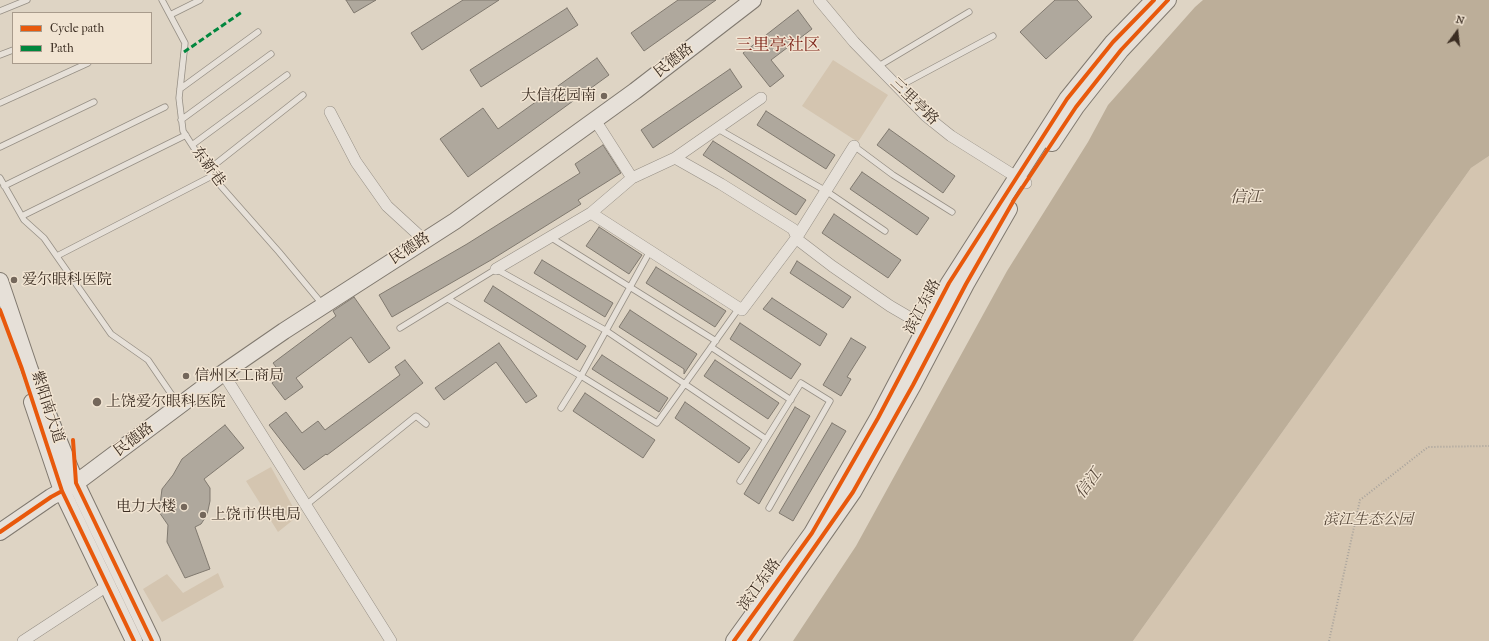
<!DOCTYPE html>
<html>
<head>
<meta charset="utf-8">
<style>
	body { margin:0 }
	#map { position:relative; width:1489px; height:641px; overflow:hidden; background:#ded4c4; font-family:"IM FELL French Canon",serif }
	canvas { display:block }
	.legend { position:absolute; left:12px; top:12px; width:140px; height:52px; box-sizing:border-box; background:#f1e4d2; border:1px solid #a89b8c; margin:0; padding:5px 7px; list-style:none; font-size:12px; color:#3b2d22 }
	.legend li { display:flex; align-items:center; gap:8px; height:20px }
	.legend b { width:20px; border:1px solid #a89b8c }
	.north { position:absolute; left:1437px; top:12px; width:40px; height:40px; -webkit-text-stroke:3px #f1e4d2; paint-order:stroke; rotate:15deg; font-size:11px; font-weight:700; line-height:16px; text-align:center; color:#3b2d22 }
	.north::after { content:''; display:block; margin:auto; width:14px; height:18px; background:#3b2d22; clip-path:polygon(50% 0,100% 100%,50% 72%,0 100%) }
</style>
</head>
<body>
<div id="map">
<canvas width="1489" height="641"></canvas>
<ul class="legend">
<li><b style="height:5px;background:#e8590c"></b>Cycle path</li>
<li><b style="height:5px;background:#00873e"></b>Path</li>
</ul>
<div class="north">N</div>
</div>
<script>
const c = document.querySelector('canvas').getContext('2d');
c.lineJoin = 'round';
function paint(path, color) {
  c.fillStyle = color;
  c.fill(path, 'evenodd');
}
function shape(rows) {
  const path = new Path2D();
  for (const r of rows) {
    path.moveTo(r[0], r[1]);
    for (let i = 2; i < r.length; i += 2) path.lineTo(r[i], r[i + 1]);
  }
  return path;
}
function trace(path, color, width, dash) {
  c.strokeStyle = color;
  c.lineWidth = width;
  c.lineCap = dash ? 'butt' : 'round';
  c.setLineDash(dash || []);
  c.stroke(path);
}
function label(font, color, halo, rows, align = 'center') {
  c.font = font + ' "IM FELL French Canon","Noto Serif SC",serif';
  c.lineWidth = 3;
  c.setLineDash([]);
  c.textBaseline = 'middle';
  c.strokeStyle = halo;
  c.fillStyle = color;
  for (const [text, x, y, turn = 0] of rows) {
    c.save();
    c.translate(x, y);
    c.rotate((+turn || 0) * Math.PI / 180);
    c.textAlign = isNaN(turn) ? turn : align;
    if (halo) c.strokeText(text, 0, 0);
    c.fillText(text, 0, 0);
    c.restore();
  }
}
paint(shape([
	[833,60,888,95,858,142,802,106],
	[1489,156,1489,641,1133,641,1471,168],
	[271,467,298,516,278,532,246,481],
	[218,573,224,587,162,622,143,589,167,574,183,593]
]), '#d4c5b0');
paint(shape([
	[1203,0,1489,0,1489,156,1471,168,1133,641,793,641,856,546,1007,271,1088,142,1108,105,1195,7]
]), '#bcae99');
const building = shape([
	[346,0,376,0,354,13,346,0],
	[463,0,499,0,422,50,411,33,463,0],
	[678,0,716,0,644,51,631,33,678,0],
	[1055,0,1077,0,1092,17,1046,59,1020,32,1055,0],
	[567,8,578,25,481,87,470,70,567,8],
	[798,10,812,29,771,60,784,76,770,87,743,53,798,10],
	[597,58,609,75,468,177,440,139,483,108,498,129,597,58],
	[730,69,742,87,653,148,641,130,730,69],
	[766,111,835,155,826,169,757,125,766,111],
	[889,129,955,176,943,193,877,145,889,129],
	[713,141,806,200,796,215,703,155,713,141],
	[603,145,621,173,578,200,581,204,491,260,392,317,379,295,467,244,580,173,575,164,603,145],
	[862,172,929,218,917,235,850,189,862,172],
	[834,214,901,260,888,278,822,233,834,214],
	[599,227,642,255,629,274,586,246,599,227],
	[542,260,613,303,605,317,534,273,542,260],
	[797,261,851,297,843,308,790,273,797,261],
	[656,267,726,311,715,327,646,283,656,267],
	[493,286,586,346,577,360,484,301,493,286],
	[354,297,390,348,369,363,351,337,296,378,303,387,285,400,272,383,282,375,273,363,336,316,333,311,354,297],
	[772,298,827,334,820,346,763,309,772,298],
	[630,310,697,354,684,374,684,369,619,327,630,310],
	[740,323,801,364,791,379,730,339,740,323],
	[851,338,866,347,847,377,851,379,841,396,823,385,851,338],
	[499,343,537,396,526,403,496,362,444,400,435,388,499,343],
	[602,355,668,398,659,412,592,369,602,355],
	[405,360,423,383,327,455,326,454,304,470,269,425,286,412,302,433,318,421,325,430,400,375,395,367,405,360],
	[715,360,779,403,768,419,704,376,715,360],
	[585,393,655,440,643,458,573,411,585,393],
	[685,402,750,448,739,463,675,418,685,402],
	[795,407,810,416,759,504,744,494,795,407],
	[832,423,846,431,793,521,779,513,832,423],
	[225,425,244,448,204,479,210,488,210,501,207,515,201,524,195,527,210,569,185,578,167,542,168,525,159,512,162,489,173,475,182,459,225,425]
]);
paint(building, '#afa89d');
trace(building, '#80796f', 1);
const lane = shape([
	[162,0,185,43,179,98,183,131,212,176,279,252,323,305],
	[0,11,27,0],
	[170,15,200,0],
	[0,55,13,50],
	[877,67,969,12],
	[898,87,993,36],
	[180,89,258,32],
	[0,103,88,63],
	[181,120,271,54],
	[718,129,826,191,885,231],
	[192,145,287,75],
	[854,146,893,175,952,212],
	[0,147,94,102],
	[208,170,303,95],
	[0,178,24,220,44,238,111,334,148,360,178,404],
	[4,186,165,107],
	[22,216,186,135],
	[550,237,716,341],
	[57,256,212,176],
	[448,299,581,376,657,423,739,308],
	[400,328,496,269,605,330,766,439],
	[711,347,791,400],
	[561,408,581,376,650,251],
	[740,481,801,383,830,401,769,508],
	[306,505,416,416,426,424]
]);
const street = shape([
	[819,0,854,42,926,116,951,136,1026,183],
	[330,112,356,162,387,206,424,240],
	[595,120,632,178,675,158,721,184,793,229,798,240,832,266,890,306,926,327],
	[675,158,761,98],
	[632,178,591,213,742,310,797,237,854,146],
	[496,269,591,213],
	[223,373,391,641],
	[23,641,107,586]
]);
const secondary = shape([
	[1052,143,1076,107,1121,50,1168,0],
	[0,281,30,370,76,483,152,641],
	[32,402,62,491,134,641],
	[0,532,51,497,76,483,223,373,284,331,455,221,635,91,753,0],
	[734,641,812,533,878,418,949,283,1067,99,1113,42,1154,0],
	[749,641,853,492,913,385,966,284,1009,209]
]);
trace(lane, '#968f85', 7);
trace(street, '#968f85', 12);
trace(secondary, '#80796f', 18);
trace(shape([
	[1329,641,1360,500,1428,447,1489,446]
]), '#a8a39c', 2, [1, 2]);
trace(lane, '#e6e0d8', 5.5);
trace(street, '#e6e0d8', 11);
trace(secondary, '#e6e0d8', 16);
trace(shape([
	[184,52,242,12]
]), '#00873e', 3, [6, 3]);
trace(shape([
	[0,310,22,369,62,491,134,641],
	[73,440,76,483,152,641],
	[0,532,51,497,62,491],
	[734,641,812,533,878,418,949,283,1067,99,1113,42,1154,0],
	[749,641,853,492,913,385,966,284,1014,200,1076,107,1121,50,1168,0]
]), '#e8590c', 4);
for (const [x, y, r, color] of [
	[604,96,4,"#74675b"],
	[14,280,4,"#74675b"],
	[186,376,4,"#74675b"],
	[97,402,5,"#74675b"],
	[184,507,4,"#74675b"],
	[203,515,4,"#74675b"]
]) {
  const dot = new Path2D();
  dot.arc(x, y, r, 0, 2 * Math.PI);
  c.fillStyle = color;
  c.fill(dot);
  trace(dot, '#f1e4d2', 1.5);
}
label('15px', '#3b2d22', '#f1e4d2', [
	["民德路",674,61,-38],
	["三里亭路",914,102,44],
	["东新巷",208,167,54],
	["民德路",410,249,-33],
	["滨江东路",923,307,-62],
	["紫阳南大道",47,407,72],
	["民德路",134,440,-37],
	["滨江东路",760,585,-54]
]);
label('15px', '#3b2d22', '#f1e4d2', [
	["大信花园南",596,96,"right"],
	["爱尔眼科医院",22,280],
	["信州区工商局",194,376],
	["上饶爱尔眼科医院",106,402],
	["电力大楼",176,507,"right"],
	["上饶市供电局",211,515]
], 'left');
label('italic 15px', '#58493b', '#f1e4d2', [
	["滨江生态公园",1368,520]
]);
label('italic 16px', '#58493b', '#f1e4d2', [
	["信江",1246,198],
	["信江",1089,484,-53]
]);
label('17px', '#7a1f14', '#f1e4d2', [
	["三里亭社区",778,46]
]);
</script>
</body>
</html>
